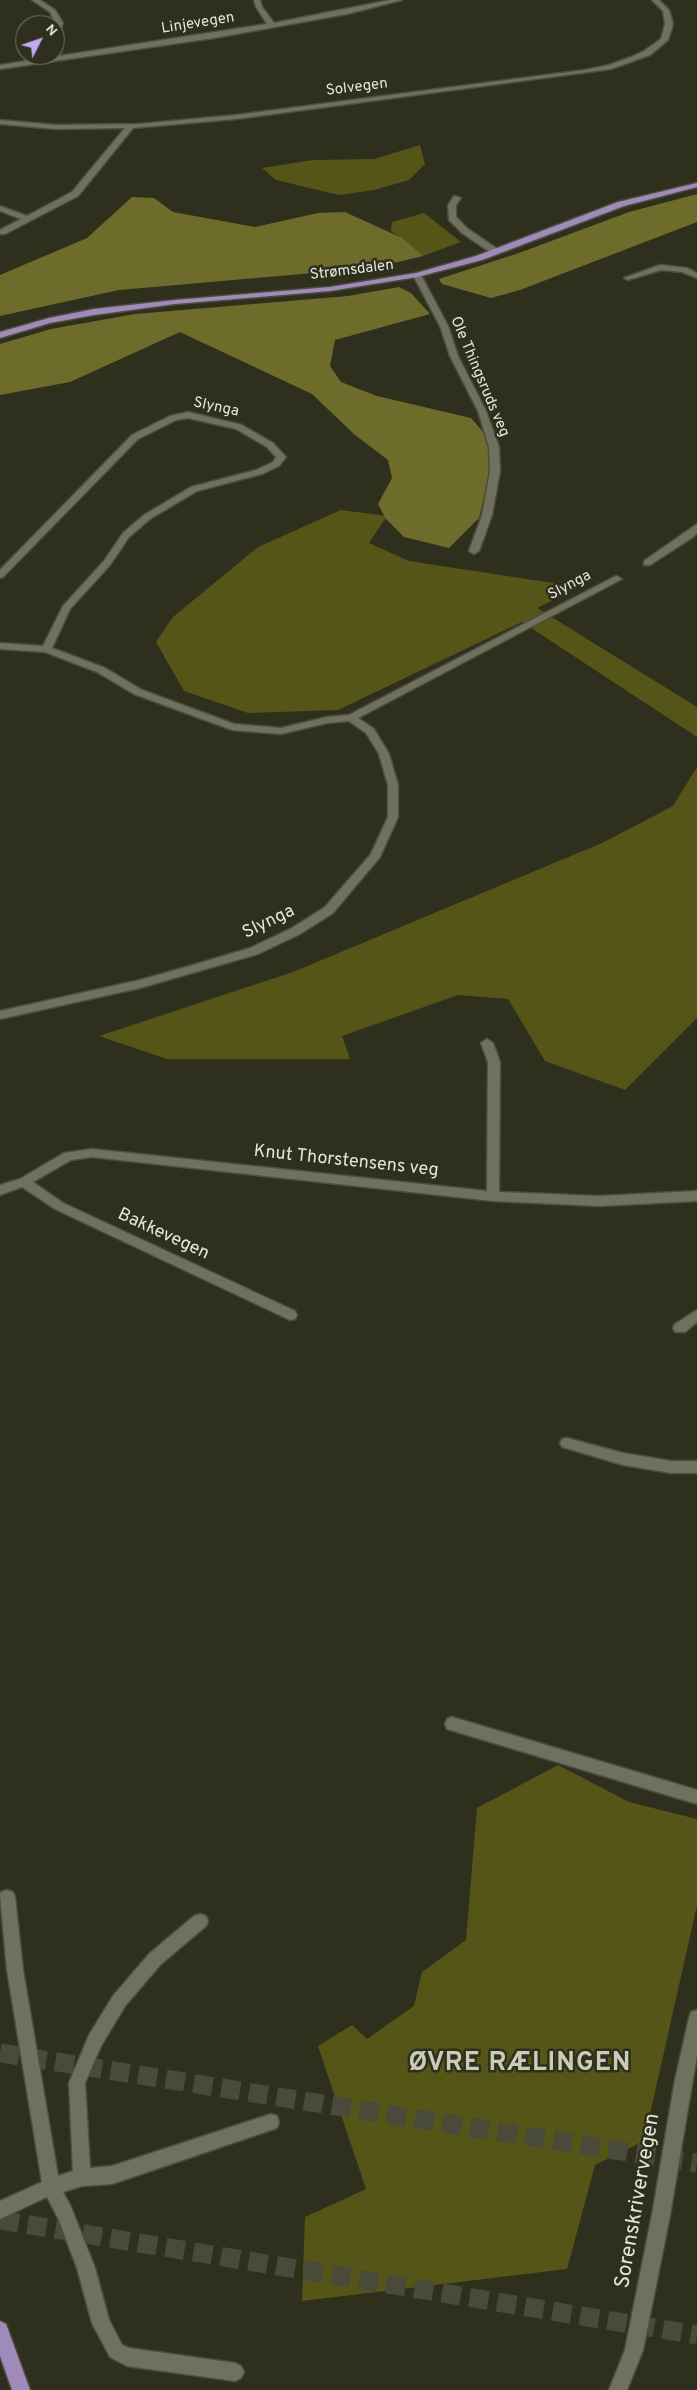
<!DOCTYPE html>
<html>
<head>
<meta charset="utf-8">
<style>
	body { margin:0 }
	#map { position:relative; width:697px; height:2390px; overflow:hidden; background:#2f2f1e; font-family:Overpass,sans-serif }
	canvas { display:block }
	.north { position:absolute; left:15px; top:15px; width:50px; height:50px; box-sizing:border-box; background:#2f2f1e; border:1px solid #78786a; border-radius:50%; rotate:49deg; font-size:14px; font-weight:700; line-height:20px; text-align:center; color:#e5e6db }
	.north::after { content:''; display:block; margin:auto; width:18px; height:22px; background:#c3a7f2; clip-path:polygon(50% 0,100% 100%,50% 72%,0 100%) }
</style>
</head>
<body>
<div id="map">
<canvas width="697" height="2390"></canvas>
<div class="north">N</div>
</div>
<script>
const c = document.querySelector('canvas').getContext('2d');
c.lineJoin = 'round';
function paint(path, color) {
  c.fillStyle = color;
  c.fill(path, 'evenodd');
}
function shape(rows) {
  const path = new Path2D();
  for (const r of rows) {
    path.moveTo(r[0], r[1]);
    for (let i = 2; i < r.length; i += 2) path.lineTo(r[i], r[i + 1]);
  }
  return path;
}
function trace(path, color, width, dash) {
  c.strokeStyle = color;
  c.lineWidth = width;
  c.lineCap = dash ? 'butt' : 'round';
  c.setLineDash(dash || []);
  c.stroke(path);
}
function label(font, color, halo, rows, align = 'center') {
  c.font = font + ' Overpass,sans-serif';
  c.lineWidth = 5;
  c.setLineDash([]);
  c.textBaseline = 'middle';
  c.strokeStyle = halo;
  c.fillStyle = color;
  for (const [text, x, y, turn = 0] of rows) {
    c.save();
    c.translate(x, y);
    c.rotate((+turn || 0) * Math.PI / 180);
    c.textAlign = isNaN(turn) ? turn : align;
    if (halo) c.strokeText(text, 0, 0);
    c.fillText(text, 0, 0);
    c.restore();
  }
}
paint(shape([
	[420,145,425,164,409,180,374,190,339,195,276,180,262,168,313,160,374,159],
	[424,213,461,242,423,256,391,231,392,222],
	[341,510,387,516,369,543,409,561,579,587,537,608,697,707,697,737,522,622,338,710,248,713,184,691,156,642,173,617,258,547],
	[697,767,697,1018,625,1090,545,1061,508,999,458,995,342,1036,350,1059,167,1059,99,1036,293,972,602,843,673,806],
	[558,1765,629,1802,697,1819,697,1905,644,2141,595,2165,567,2269,302,2301,305,2217,366,2189,318,2046,352,2025,367,2039,414,2006,422,1972,466,1940,477,1808]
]), '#555518');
paint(shape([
	[697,194,697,222,520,290,491,298,442,284,439,279,519,253,629,212],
	[132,197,154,198,173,212,255,227,318,213,345,212,402,238,423,256,398,262,336,271,119,290,0,316,0,275,87,238],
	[399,287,411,293,430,314,335,340,330,366,341,382,377,396,471,418,491,441,489,477,479,518,449,548,404,537,386,519,378,504,392,478,388,460,355,435,312,394,180,332,70,382,0,395,0,344,51,329,135,314,348,296]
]), '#6d6c2b');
trace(shape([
	[0,2053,697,2163],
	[0,2220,697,2335]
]), '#4a4a3a', 19, [19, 9]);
const minor = shape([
	[32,0,40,0,55,10,63,23,58,37,55,37,55,23,50,12,32,0],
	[254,0,260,0,262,7,274,23,390,0,402,0,347,14,214,38,0,69,0,65,267,24,256,7,254,0],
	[652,0,659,0,669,10,673,24,668,40,650,55,611,69,236,119,133,128,78,196,5,234,0,234,0,230,21,219,0,211,0,206,27,216,72,192,125,128,56,129,0,124,0,120,56,125,139,124,236,115,585,70,609,65,631,57,644,51,661,39,665,24,663,11,652,0],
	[454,196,461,198,456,205,456,217,468,229,499,250,499,254,493,254,462,233,449,220,448,205,454,196],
	[660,265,687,268,697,273,697,278,682,272,661,270,628,280,624,278,660,265],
	[414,273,421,275,448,326,458,356,486,411,499,447,500,471,492,515,479,551,474,554,469,551,482,515,490,471,489,447,478,411,450,356,440,326,413,275,414,273],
	[188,412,242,425,273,443,286,457,279,466,262,474,197,491,150,519,129,537,110,565,70,609,52,648,105,668,142,690,234,724,281,728,327,717,349,715,614,577,617,576,622,579,358,718,374,729,389,754,398,785,398,817,380,857,333,913,300,934,258,954,140,988,0,1019,0,1011,140,980,193,965,250,948,292,928,325,907,371,854,388,817,388,785,379,754,366,733,349,721,327,723,281,734,232,730,134,694,97,672,45,652,0,649,0,643,43,646,63,606,104,561,123,533,144,515,191,487,256,470,273,462,276,457,267,447,236,429,188,418,176,420,138,439,3,577,0,578,0,570,132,435,170,416,188,412],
	[697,524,697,533,693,537,650,565,644,565,644,561,697,524],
	[487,1039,493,1043,500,1062,499,1192,599,1196,697,1191,697,1201,599,1206,493,1201,92,1157,71,1160,33,1182,63,1203,295,1311,297,1315,295,1319,290,1320,55,1209,22,1187,0,1195,0,1185,20,1179,64,1153,92,1149,487,1191,488,1062,481,1043,487,1039],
	[697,1310,697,1322,685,1332,675,1332,673,1328,675,1324,697,1310],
	[567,1438,623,1453,671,1461,697,1461,697,1473,671,1473,623,1465,562,1447,560,1443,562,1439,567,1438],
	[452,1717,697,1790,697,1804,447,1729,445,1724,447,1719,452,1717],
	[7,1890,13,1892,15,1897,23,1970,58,2176,73,2171,69,2083,89,2035,113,1996,149,1954,194,1916,200,1914,206,1916,208,1921,206,1926,161,1964,125,2006,101,2046,85,2083,90,2168,112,2166,271,2114,277,2116,279,2122,277,2128,112,2184,82,2186,63,2192,71,2207,95,2268,109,2320,122,2345,129,2348,235,2363,241,2366,244,2372,241,2378,235,2381,127,2366,110,2357,92,2323,77,2268,58,2218,47,2197,0,2219,0,2201,42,2182,7,1970,0,1895,1,1892,7,1890],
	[697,2010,697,2055,670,2215,643,2350,627,2390,609,2390,625,2350,652,2215,675,2080,689,2018,691,2012,697,2010]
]);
const major = shape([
	[697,183,697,187,624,206,482,260,417,277,330,291,175,304,94,315,50,323,0,338,0,332,49,318,94,309,175,300,330,287,416,273,476,256,618,202,697,183],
	[0,2321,6,2324,30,2390,12,2390,0,2356,0,2321]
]);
trace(minor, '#4d4d3e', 3);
trace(major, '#4d4d3e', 3);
paint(minor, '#6f705d');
paint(major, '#9f8aba');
label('15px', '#e5e6db', '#2f2f1e', [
	["Linjevegen",198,24,-9],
	["Solvegen",357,88,-7],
	["Strømsdalen",352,271,-7],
	["Ole Thingsruds veg",479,377,67],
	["Slynga",216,408,12],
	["Slynga",570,586,-28]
]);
label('18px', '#e5e6db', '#2f2f1e', [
	["Slynga",269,923,-26],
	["Knut Thorstensens veg",346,1162,6],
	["Bakkevegen",163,1235,25]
]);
label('21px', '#e5e6db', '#2f2f1e', [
	["Sorenskrivervegen",639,2201,-80]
]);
c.letterSpacing = '1px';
label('bold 26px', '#cbccb7', '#2f2f1e', [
	["ØVRE RÆLINGEN",520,2065]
]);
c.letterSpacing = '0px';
</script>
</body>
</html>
